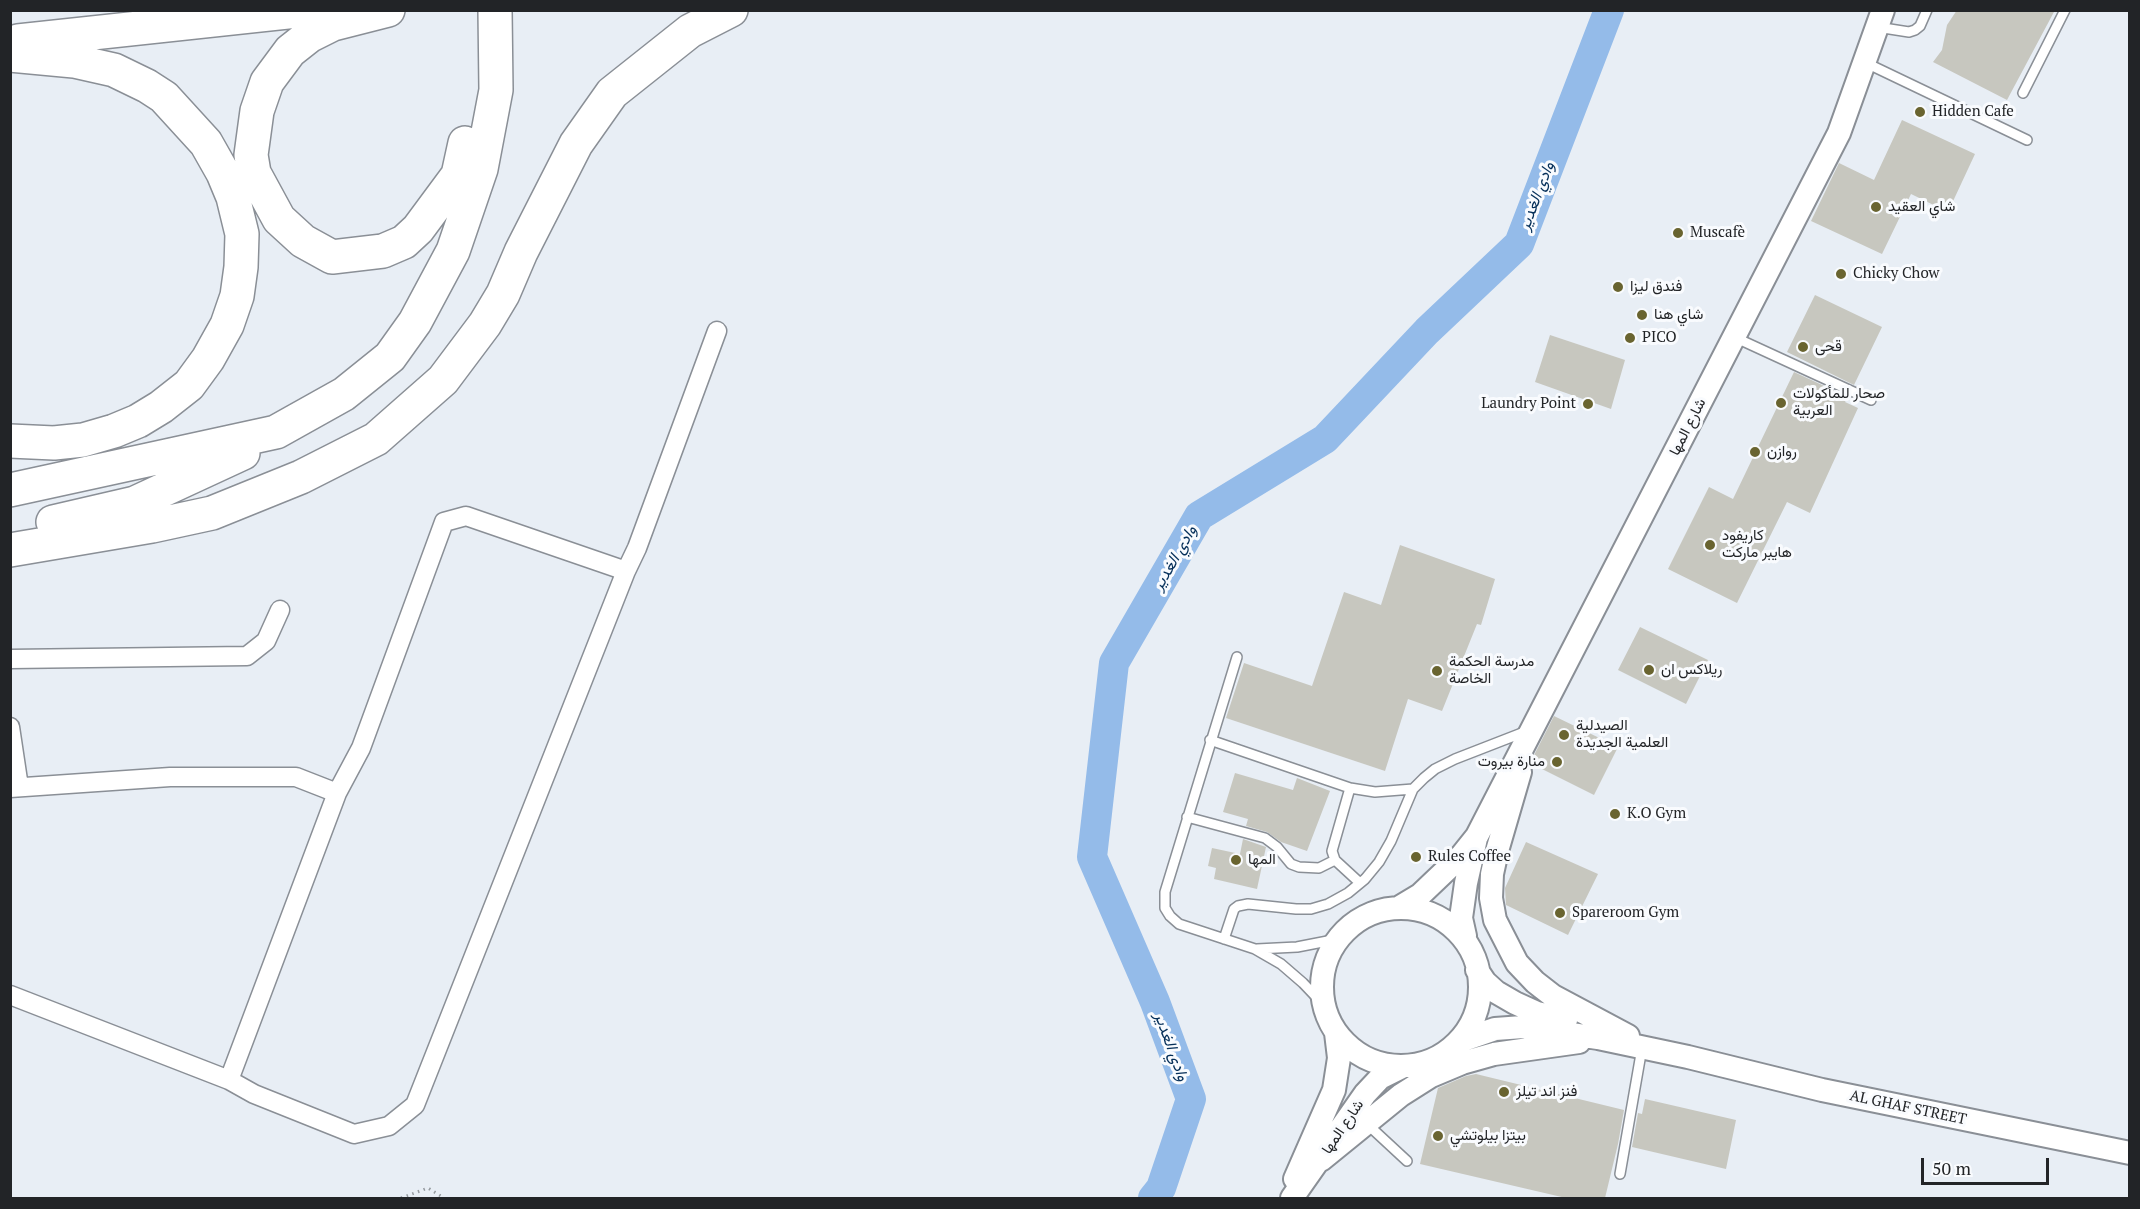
<!DOCTYPE html>
<html>
<head>
<meta charset="utf-8">
<style>
	body { margin:0 }
	#map { position:relative; width:2140px; height:1209px; overflow:hidden; background:#e8eef5; font-family:"PT Serif",serif }
	canvas { display:block }
	.frame { position:absolute; inset:0; border:12px solid #222427; pointer-events:none }
	.scale { position:absolute; left:1921px; top:1158px; width:128px; height:27px; box-sizing:border-box; border:3px solid #222427; border-top:0; padding-left:8px; font-size:18px; line-height:21px; white-space:nowrap; color:#222427; -webkit-text-stroke:4px #f9fbfe; paint-order:stroke }
</style>
</head>
<body>
<div id="map">
<canvas width="2140" height="1209"></canvas>
<div class="frame"></div>
<div class="scale">50 m</div>
</div>
<script>
const c = document.querySelector('canvas').getContext('2d');
c.lineJoin = 'round';
function shape(rows) {
  const path = new Path2D();
  for (const r of rows) {
    if (r.length === 3) {
      path.moveTo(r[0] + r[2], r[1]);
      path.arc(r[0], r[1], r[2], 0, 2 * Math.PI);
      continue;
    }
    path.moveTo(r[0], r[1]);
    for (let i = 2; i < r.length; i += 2) path.lineTo(r[i], r[i + 1]);
  }
  return path;
}
function trace(path, color, width, dash) {
  c.strokeStyle = color;
  c.lineWidth = width;
  c.lineCap = dash ? 'butt' : 'round';
  c.setLineDash(dash || []);
  c.stroke(path);
}
function paint(path, color) {
  c.fillStyle = color;
  c.fill(path, 'evenodd');
}
function label(font, color, halo, rows, align = 'center') {
  c.font = font + ' "PT Serif",Vazirmatn,serif';
  c.lineWidth = 6;
  c.setLineDash([]);
  c.textBaseline = 'middle';
  c.strokeStyle = halo;
  c.fillStyle = color;
  for (const [text, x, y, turn = 0] of rows) {
    c.save();
    c.translate(x, y);
    c.rotate((+turn || 0) * Math.PI / 180);
    c.textAlign = isNaN(turn) ? turn : align;
    if (halo) c.strokeText(text, 0, 0);
    c.fillText(text, 0, 0);
    c.restore();
  }
}
trace(shape([
	[1153,1198,1161,1188,1191,1099,1155,1002,1092,857,1114,663,1199,516,1325,439,1427,331,1519,244,1609,10]
]), '#94bbe9', 30);
paint(shape([
	[1957,10,2055,10,2007,100,1933,62,1942,50,1947,25],
	[1902,120,1975,154,1948,212,1911,194,1882,254,1811,221,1839,163,1874,180],
	[1815,295,1882,327,1854,385,1787,352],
	[1550,335,1625,360,1611,409,1535,382],
	[1794,372,1848,397,1845,402,1858,408,1810,513,1787,502,1737,603,1668,569,1709,487,1733,499],
	[1400,545,1495,579,1481,625,1477,624,1442,711,1408,699,1385,771,1226,718,1244,663,1312,686,1344,592,1381,605],
	[1640,627,1708,660,1686,704,1618,670],
	[1554,716,1618,747,1594,795,1530,763],
	[1235,773,1293,790,1297,778,1330,791,1307,851,1281,842,1267,832,1246,826,1248,819,1223,812],
	[1243,839,1266,847,1257,889,1214,879,1216,868,1208,866,1212,848,1240,854],
	[1526,842,1598,874,1568,935,1506,905,1505,888],
	[1476,1074,1624,1110,1618,1144,1605,1198,1566,1198,1420,1164,1438,1088,1466,1076],
	[1645,1099,1736,1120,1726,1169,1632,1147,1638,1113,1642,1114]
]), '#c7c7bf');
const service = shape([
	[1877,27,1909,32,1915,30,1920,26,1927,10],
	[1864,62,2027,140],
	[2023,93,2065,10],
	[1734,337,1871,400],
	[1237,657,1165,892,1165,908,1170,916,1179,924,1255,949,1281,964,1303,983,1323,1004],
	[1210,740,1350,788,1375,792,1413,789],
	[1350,788,1332,851,1335,860,1360,883],
	[1187,817,1265,838,1277,847,1291,864,1299,867,1319,868,1335,860],
	[1224,939,1234,909,1238,906,1248,904,1296,909,1311,909,1328,904,1348,893,1365,879,1379,862,1391,841,1413,789,1424,778,1435,769,1455,759,1527,731],
	[1257,949,1297,947,1338,939],
	[1366,1123,1407,1161],
	[1620,1174,1642,1048]
]);
const minor = shape([
	[10,659,247,656,266,641,280,610],
	[10,727,19,787],
	[10,788,170,777,296,777,337,793,361,748,444,522,466,516,626,571,637,548,717,331],
	[337,793,229,1080,254,1094,354,1134,389,1126,415,1105,626,571],
	[10,995,229,1080]
]);
const tertiary = shape([
	[1520,772,1497,851,1492,874,1491,898,1495,920,1517,963,1535,982,1553,996,1628,1036],
	[1400,907,1420,895,1461,856,1477,836,1839,133,1883,10],
	[1401,987,79],
	[1465,936,1461,918,1466,883,1476,838],
	[1477,970,1485,982,1496,992,1515,1003,1537,1013,1566,1020],
	[1463,1040,1495,1029,1523,1027,1598,1038,1688,1057,1822,1090,2130,1153],
	[1321,1160,1401,1095,1431,1076,1462,1063,1494,1054,1579,1042],
	[1295,1179,1334,1090,1339,1058,1336,1033],
	[1292,1198,1365,1094,1380,1078,1404,1066]
]);
const motorway = shape([
	[388,10,333,24,309,36,290,51,267,82,257,111,251,155,254,173,279,219,303,241,332,257,383,251,404,242,418,229,458,175,465,143],
	[18,41,306,10],
	[10,55,74,61,114,70,147,86,164,97,206,143,223,173,233,197,242,234,241,267,237,296,227,325,208,359,189,385,161,407,138,421,114,431,83,440,54,443,10,441],
	[10,490,276,432,344,394,390,357,415,322,453,251,481,169,496,90,495,10],
	[53,522,135,503,243,453],
	[10,550,152,526,212,513,301,477,376,439,443,380,485,324,503,294,521,252,576,144,612,93,690,31,731,10]
]);
trace(service, '#8a8f96', 12);
trace(minor, '#8a8f96', 21);
trace(tertiary, '#8a8f96', 26);
trace(motorway, '#8a8f96', 36);
trace(shape([
	[401,1198,428,1188,444,1198]
]), '#969ba0', 3, [1.5, 4.5]);
trace(service, '#fff', 9);
trace(minor, '#fff', 18);
trace(tertiary, '#fff', 22);
trace(motorway, '#fff', 33);
for (const [x, y, r, color] of [
	[1920,112,6,"#696430"],
	[1876,207,6,"#696430"],
	[1678,233,6,"#696430"],
	[1841,274,6,"#696430"],
	[1618,287,6,"#696430"],
	[1642,315,6,"#696430"],
	[1630,338,6,"#696430"],
	[1803,347,6,"#696430"],
	[1781,403,6,"#696430"],
	[1588,404,6,"#696430"],
	[1755,452,6,"#696430"],
	[1710,545,6,"#696430"],
	[1649,670,6,"#696430"],
	[1437,671,6,"#696430"],
	[1564,735,6,"#696430"],
	[1557,762,6,"#696430"],
	[1615,814,6,"#696430"],
	[1416,857,6,"#696430"],
	[1236,860,6,"#696430"],
	[1560,913,6,"#696430"],
	[1504,1092,6,"#696430"],
	[1438,1136,6,"#696430"]
]) {
  const dot = new Path2D();
  dot.arc(x, y, r, 0, 2 * Math.PI);
  c.fillStyle = color;
  c.fill(dot);
  trace(dot, '#f9fbfe', 2);
}
label('15px', '#222427', '#f9fbfe', [
	["Hidden Cafe",1932,112],
	["شاي العقيد",1888,207],
	["Muscafè",1690,233],
	["Chicky Chow",1853,274],
	["فندق ليزا",1630,287],
	["شاي هنا",1654,315],
	["PICO",1642,338],
	["قحى",1815,347],
	["صحار للمأكولات",1793,394],
	["العربية",1793,411],
	["Laundry Point",1576,404,"right"],
	["روازن",1767,452],
	["كاريفود",1722,536],
	["هايبر ماركت",1722,553],
	["مدرسة الحكمة",1449,662],
	["الخاصة",1449,679],
	["ريلاكس ان",1661,670],
	["الصيدلية",1576,726],
	["العلمية الجديدة",1576,743],
	["منارة بيروت",1545,762,"right"],
	["K.O Gym",1627,814],
	["Rules Coffee",1428,857],
	["المها",1248,860],
	["Spareroom Gym",1572,913],
	["فنز اند تيلز",1516,1092],
	["بيتزا بيلوتشي",1450,1136]
], 'left');
label('15px', '#222427', '#f9fbfe', [
	["شارع المها",1688,427,-63],
	["AL GHAF STREET",1908,1108,12],
	["شارع المها",1343,1127,-56]
]);
label('italic 16px', '#052f59', '#f9fbfe', [
	["وادي الغدير",1537,196,-69],
	["وادي الغدير",1175,558,-60],
	["وادي الغدير",1171,1047,70]
]);
</script>
</body>
</html>
